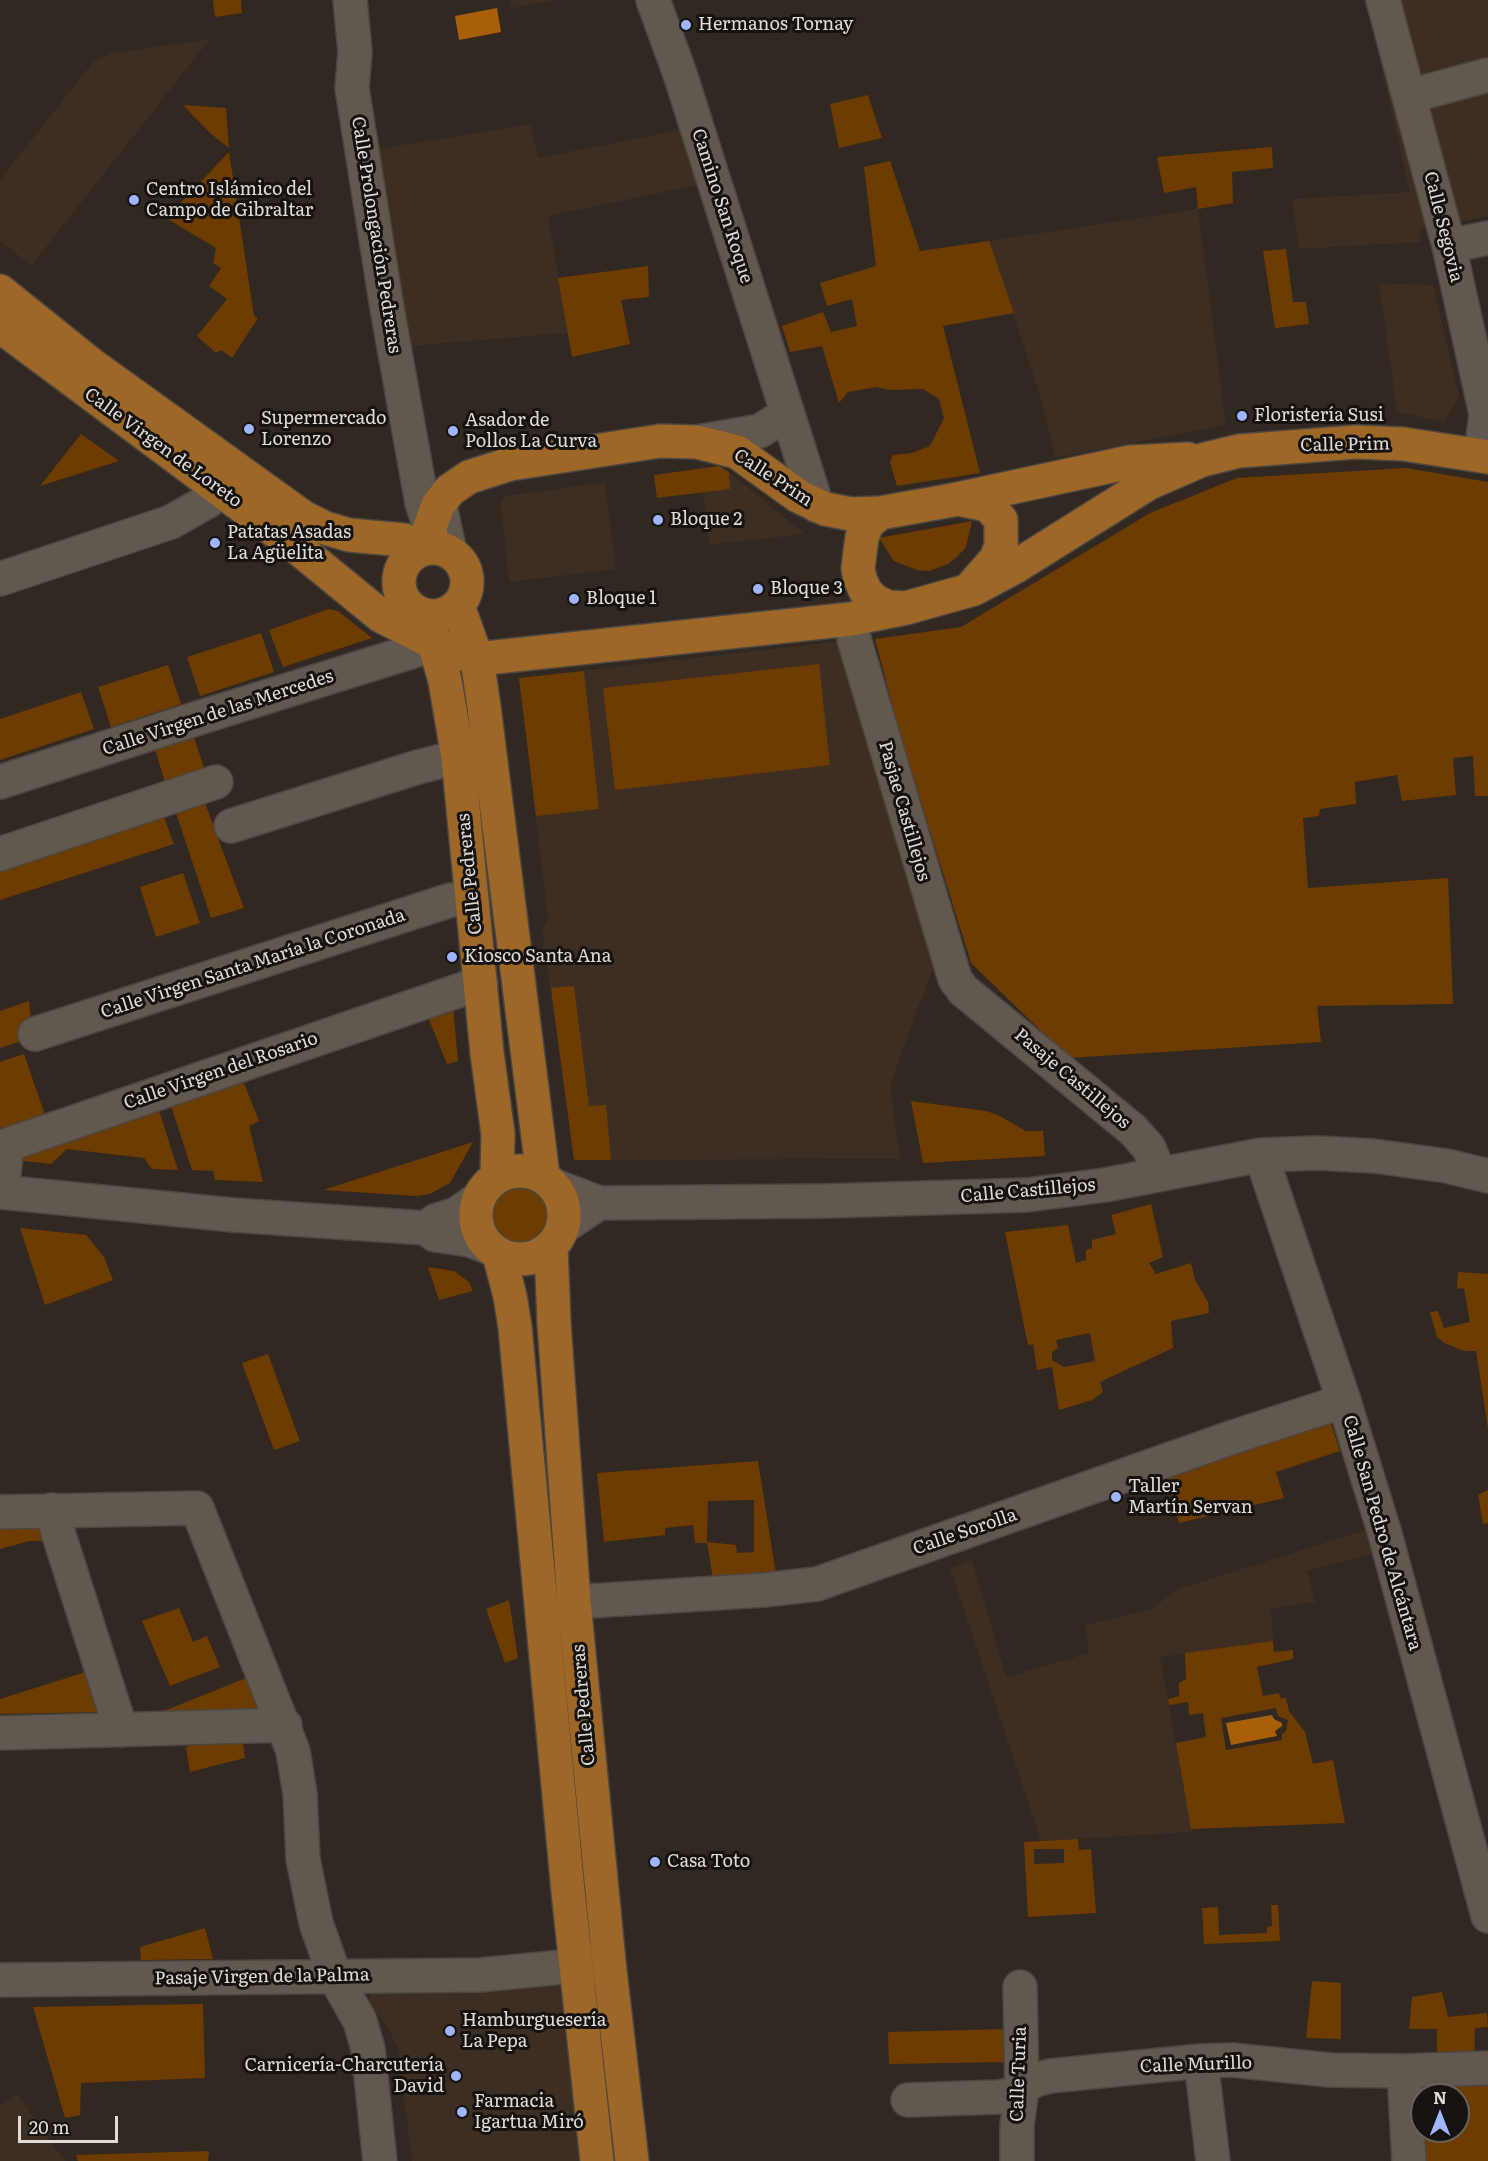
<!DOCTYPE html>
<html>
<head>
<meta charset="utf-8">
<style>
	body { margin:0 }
	#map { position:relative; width:1488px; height:2161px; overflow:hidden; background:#312822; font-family:Literata,serif }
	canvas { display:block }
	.north { position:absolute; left:1410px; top:2083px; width:60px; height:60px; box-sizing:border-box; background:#16120f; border:2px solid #67625f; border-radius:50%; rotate:0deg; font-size:16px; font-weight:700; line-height:24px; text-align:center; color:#e0dbd6 }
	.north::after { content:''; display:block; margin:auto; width:21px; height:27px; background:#9eb4fd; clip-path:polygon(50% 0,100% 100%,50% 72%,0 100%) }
	.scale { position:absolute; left:18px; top:2116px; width:100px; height:27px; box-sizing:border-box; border:3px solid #e0dbd6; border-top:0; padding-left:8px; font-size:18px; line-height:21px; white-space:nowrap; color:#e0dbd6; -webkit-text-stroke:4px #16120f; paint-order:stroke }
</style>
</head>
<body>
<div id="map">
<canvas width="1488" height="2161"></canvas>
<div class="north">N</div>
<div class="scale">20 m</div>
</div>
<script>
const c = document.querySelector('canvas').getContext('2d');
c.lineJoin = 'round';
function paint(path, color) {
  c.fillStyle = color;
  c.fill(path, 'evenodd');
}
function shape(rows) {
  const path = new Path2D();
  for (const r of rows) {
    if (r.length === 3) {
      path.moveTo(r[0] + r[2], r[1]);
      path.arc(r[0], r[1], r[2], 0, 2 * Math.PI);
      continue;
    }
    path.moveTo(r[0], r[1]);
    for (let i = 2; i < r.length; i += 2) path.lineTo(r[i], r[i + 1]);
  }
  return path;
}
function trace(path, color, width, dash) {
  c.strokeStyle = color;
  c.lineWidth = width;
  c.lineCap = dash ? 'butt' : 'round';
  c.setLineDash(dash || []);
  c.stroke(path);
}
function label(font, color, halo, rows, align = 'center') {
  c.font = font + ' Literata,serif';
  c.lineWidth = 6;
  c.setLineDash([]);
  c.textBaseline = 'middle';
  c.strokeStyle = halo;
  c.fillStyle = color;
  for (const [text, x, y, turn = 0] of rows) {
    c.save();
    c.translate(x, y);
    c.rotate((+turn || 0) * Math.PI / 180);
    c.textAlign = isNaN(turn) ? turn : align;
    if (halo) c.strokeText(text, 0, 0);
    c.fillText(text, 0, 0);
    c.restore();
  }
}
paint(shape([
	[510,0,558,0,512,8],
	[1366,0,1488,0,1488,216,1419,230,1422,242,1299,249,1292,199,1410,192],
	[210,39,31,266,0,240,0,180,93,62,112,53],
	[531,124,538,158,679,130,698,185,548,216,568,333,409,346,377,149],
	[1198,209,1226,425,1055,458,1041,398,989,241],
	[1379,283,1433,285,1459,396,1444,422,1397,412],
	[729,472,805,534,709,545,703,491,730,489],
	[605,482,616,569,509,582,501,503,506,496],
	[842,641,935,962,890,1085,900,1159,574,1160,542,928,548,920,519,678],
	[1365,1530,1372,1554,1307,1571,1315,1602,1271,1609,1273,1641,1160,1657,1192,1832,1041,1841,950,1568,972,1560,1006,1677,1089,1653,1085,1625,1151,1609,1179,1589],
	[561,1981,580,2161,412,2161,398,2049,388,2028,370,2004,370,1996,374,1991],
	[17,2094,65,2161,0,2161,0,2106]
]), '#3c2e23');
paint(shape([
	[213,0,241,0,242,13,215,17],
	[868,95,882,138,839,148,830,104],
	[183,105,226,108,229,148,210,133],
	[1272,147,1273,168,1232,172,1233,203,1198,209,1196,187,1164,193,1157,157],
	[229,152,254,316,258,318,232,358,221,350,216,353,197,336,227,299,209,286,221,268,213,263,216,248,166,218],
	[890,161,920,251,989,241,1014,313,943,326,980,473,897,486,890,462,893,455,912,453,930,446,944,418,939,399,923,389,889,390,877,387,848,392,839,403,822,346,790,352,782,326,823,312,831,332,857,326,852,299,827,306,820,283,876,266,864,167],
	[1286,249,1293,302,1306,302,1309,324,1275,328,1263,251],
	[648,266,649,297,621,300,630,344,572,357,558,278],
	[81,434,119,461,40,486],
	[719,466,729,472,730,489,657,498,654,475],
	[1406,468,1488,482,1488,796,1475,796,1473,756,1453,758,1456,795,1402,801,1397,775,1355,782,1356,804,1320,809,1319,816,1303,818,1308,888,1448,878,1453,1004,1317,1006,1321,1042,1069,1058,971,963,900,734,875,639,961,627,1150,513,1237,478],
	[972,521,966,547,957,557,948,564,929,571,917,570,894,561,879,538],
	[329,609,338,611,372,638,283,667,269,630],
	[261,633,274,672,200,696,187,657],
	[819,664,830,765,615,790,603,688],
	[168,665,181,704,111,727,98,687],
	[584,671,599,809,536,816,519,678],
	[81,692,94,729,0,760,0,719],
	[192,731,208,780,168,793,154,745],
	[202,795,244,908,211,918,173,804],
	[164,817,174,844,0,900,0,872],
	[183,873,200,923,156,937,140,887],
	[574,986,589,1106,606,1105,611,1160,574,1160,551,988],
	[452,996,458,1061,447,1064,423,1005],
	[29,1001,31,1019,21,1022,25,1040,0,1048,0,1011],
	[24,1054,48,1124,7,1139,0,1126,0,1062],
	[241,1076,259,1121,249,1126,263,1182,215,1180,213,1171,192,1170,169,1100],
	[911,1101,986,1111,998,1115,1026,1131,1043,1131,1045,1156,923,1163],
	[157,1104,178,1170,152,1169,144,1158,67,1149,51,1164,16,1160,11,1150],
	[473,1142,450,1183,430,1194,416,1196,323,1190],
	[518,1215,30],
	[1151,1204,1163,1257,1149,1263,1156,1274,1191,1263,1195,1280,1208,1302,1209,1313,1171,1321,1173,1348,1100,1382,1103,1392,1092,1400,1059,1410,1052,1367,1037,1370,1033,1344,1028,1345,1005,1232,1068,1225,1076,1263,1086,1260,1086,1250,1092,1248,1092,1240,1116,1234,1111,1215],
	[1090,1333,1095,1361,1064,1367,1052,1360,1052,1352,1058,1348,1056,1340],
	[20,1228,86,1235,104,1257,113,1280,45,1305],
	[428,1267,454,1271,469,1282,473,1291,439,1300],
	[1458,1272,1488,1274,1488,1429,1476,1351,1464,1351,1444,1343,1437,1337,1430,1312,1438,1311,1444,1328,1470,1322,1464,1288,1457,1289],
	[268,1354,300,1441,274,1450,242,1363],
	[1330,1421,1340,1451,1276,1472,1284,1498,1179,1523,1166,1477,1231,1450],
	[758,1461,776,1574,713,1579,707,1543,695,1543,693,1525,665,1528,665,1535,604,1542,597,1473],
	[754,1500,754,1552,737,1553,736,1545,707,1542,708,1501],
	[1488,1490,1488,1523,1483,1524,1478,1495],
	[46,1526,49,1541,29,1541,0,1549,0,1528],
	[509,1600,518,1658,505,1663,486,1609],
	[179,1608,193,1642,207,1636,220,1667,170,1686,142,1621],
	[1273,1641,1274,1652,1293,1650,1293,1659,1257,1667,1263,1696,1279,1693,1280,1698,1286,1698,1289,1711,1305,1732,1313,1764,1333,1760,1345,1823,1191,1829,1176,1743,1206,1737,1203,1713,1189,1715,1188,1702,1169,1705,1168,1699,1179,1696,1179,1683,1186,1679,1185,1653],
	[1276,1708,1278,1716,1288,1720,1286,1731,1282,1734,1282,1740,1226,1750,1221,1718],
	[89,1671,99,1712,0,1714,0,1699],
	[256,1674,270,1713,149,1717],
	[242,1737,245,1758,190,1772,186,1747],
	[1078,1839,1079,1850,1091,1849,1096,1913,1028,1917,1024,1842],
	[1034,1849,1064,1849,1064,1863,1034,1864],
	[1271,1905,1278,1905,1280,1941,1204,1944,1202,1908,1218,1907,1219,1935,1267,1933,1267,1927,1272,1926],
	[205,1928,213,1959,141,1960,140,1947],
	[1312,1981,1341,1983,1341,2039,1306,2038],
	[1442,1992,1448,2017,1487,2013,1488,2027,1475,2028,1474,2062,1437,2062,1437,2029,1409,2029,1412,1997],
	[203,2004,205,2078,81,2083,80,2115,65,2118,33,2007],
	[1009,2029,1008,2062,889,2064,888,2032],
	[1488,2075,1488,2161,1416,2161,1412,2078],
	[1422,2095,1458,2095,1458,2131,1422,2131],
	[209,2151,208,2161,78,2161,76,2155]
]), '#6e3c00');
paint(shape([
	[497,8,501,32,459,40,455,16],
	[1272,1715,1274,1719,1282,1723,1282,1726,1275,1731,1277,1736,1231,1745,1226,1723]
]), '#a86008');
const minor = shape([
	[350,0,355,52,352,88,387,308,422,503,430,527],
	[653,0,680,74,817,506],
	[1383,0,1449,246,1486,414,1481,456],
	[1410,96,1488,75],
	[1449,246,1488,238],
	[697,442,760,431,786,414],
	[438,497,450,552],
	[0,579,171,522,208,501,221,490,237,470],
	[851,619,854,639,955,979,963,990,1133,1130,1149,1148,1159,1173],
	[0,782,195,719,436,644],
	[231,826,418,767,458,757],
	[0,854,216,782],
	[35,1034,451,900,472,899],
	[1261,1155,1344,1401,1385,1534,1488,1916],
	[555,1186,599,1203,825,1201,1027,1195,1105,1185,1261,1155,1317,1153,1374,1156,1447,1166,1488,1176],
	[0,1192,233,1215,426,1228,435,1235,470,1240,490,1248],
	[2,1192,7,1145,481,983],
	[563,1227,599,1203],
	[426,1228,435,1221,457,1214,478,1199],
	[51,1510,121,1730],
	[0,1512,197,1508,293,1751,300,1794,303,1859,316,1923,335,1977,360,2021,368,2049,380,2161],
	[574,1602,764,1590,817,1584,1233,1437,1344,1401],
	[0,1733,285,1725],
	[0,1980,480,1975,604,1963],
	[1201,2061,1213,2161],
	[1404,2071,1409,2161],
	[908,2100,998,2097,1010,2095,1035,2080,1050,2076,1201,2061,1232,2060,1330,2070,1404,2071,1488,2068],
	[1017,2161,1017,2125,1022,2089,1020,1987]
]);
const major = shape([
	[0,291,92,365,303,517,325,528,349,535,404,540,420,550],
	[0,326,293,544,381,616,436,644,477,659,851,619,906,608,974,589,1015,567,1149,483,1202,460,1239,451,1356,442,1403,444,1488,457],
	[958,499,988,505,1001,520,1001,546,996,559,973,585],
	[880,513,867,524,862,537,858,568,860,579,866,592,875,601,888,607,906,608],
	[433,582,34],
	[432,548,430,527,438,505,450,490,469,477,510,464,660,441,697,442,737,452,798,496,825,509,851,514,880,513,953,500,1130,462,1188,459],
	[458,606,477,659,484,707,543,1176],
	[430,628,445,681,458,757,487,1053,498,1134,497,1176],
	[520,1215,44],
	[551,1248,554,1323,574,1602,609,1962,632,2161],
	[499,1254,510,1296,515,1327,568,1891,597,2161]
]);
trace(minor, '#4c4640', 36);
trace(major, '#4c4640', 36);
trace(minor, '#615850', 33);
trace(major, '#9d6727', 33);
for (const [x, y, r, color] of [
	[686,25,6,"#9eb4fd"],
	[134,200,6,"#9eb4fd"],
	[1242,416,6,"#9eb4fd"],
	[249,429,6,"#9eb4fd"],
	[453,431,6,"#9eb4fd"],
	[658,520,6,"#9eb4fd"],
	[215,543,6,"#9eb4fd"],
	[758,589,6,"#9eb4fd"],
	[574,599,6,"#9eb4fd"],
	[452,957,6,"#9eb4fd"],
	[1116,1497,6,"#9eb4fd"],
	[655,1862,6,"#9eb4fd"],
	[450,2031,6,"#9eb4fd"],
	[456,2076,6,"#9eb4fd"],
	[462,2112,6,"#9eb4fd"]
]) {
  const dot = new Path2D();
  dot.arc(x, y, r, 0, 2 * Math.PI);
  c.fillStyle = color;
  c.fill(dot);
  trace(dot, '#16120f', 2);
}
label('18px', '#e0dbd6', '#16120f', [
	["Hermanos Tornay",698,25],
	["Centro Islámico del",146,190],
	["Campo de Gibraltar",146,211],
	["Floristería Susi",1254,416],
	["Supermercado",261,419],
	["Lorenzo",261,440],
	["Asador de",465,421],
	["Pollos La Curva",465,442],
	["Bloque 2",670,520],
	["Patatas Asadas",227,533],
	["La Agüelita",227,554],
	["Bloque 3",770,589],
	["Bloque 1",586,599],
	["Kiosco Santa Ana",464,957],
	["Taller",1128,1487],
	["Martín Servan",1128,1508],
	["Casa Toto",667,1862],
	["Hamburguesería",462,2021],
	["La Pepa",462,2042],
	["Carnicería-Charcutería",444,2066,"right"],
	["David",444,2087,"right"],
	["Farmacia",474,2102],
	["Igartua Miró",474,2123]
], 'left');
label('18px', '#e0dbd6', '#16120f', [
	["Camino San Roque",722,206,72],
	["Calle Segovia",1443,227,76],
	["Calle Prolongación Pedreras",376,235,81],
	["Calle Prim",1345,445,-1],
	["Calle Virgen de Loreto",163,448,36],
	["Calle Prim",773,478,33],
	["Calle Virgen de las Mercedes",218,713,-18],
	["Pasjae Castillejos",904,811,74],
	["Calle Pedreras",470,874,-96],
	["Calle Virgen Santa María la Coronada",253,964,-18],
	["Calle Virgen del Rosario",221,1071,-19],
	["Pasaje Castillejos",1072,1079,40],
	["Calle Castillejos",1028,1191,-5],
	["Calle Sorolla",965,1532,-19],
	["Calle San Pedro de Alcántara",1382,1533,74],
	["Calle Pedreras",584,1705,-95],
	["Pasaje Virgen de la Palma",262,1977,-1],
	["Calle Murillo",1196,2065,-2],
	["Calle Turia",1019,2074,-88]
]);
</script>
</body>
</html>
